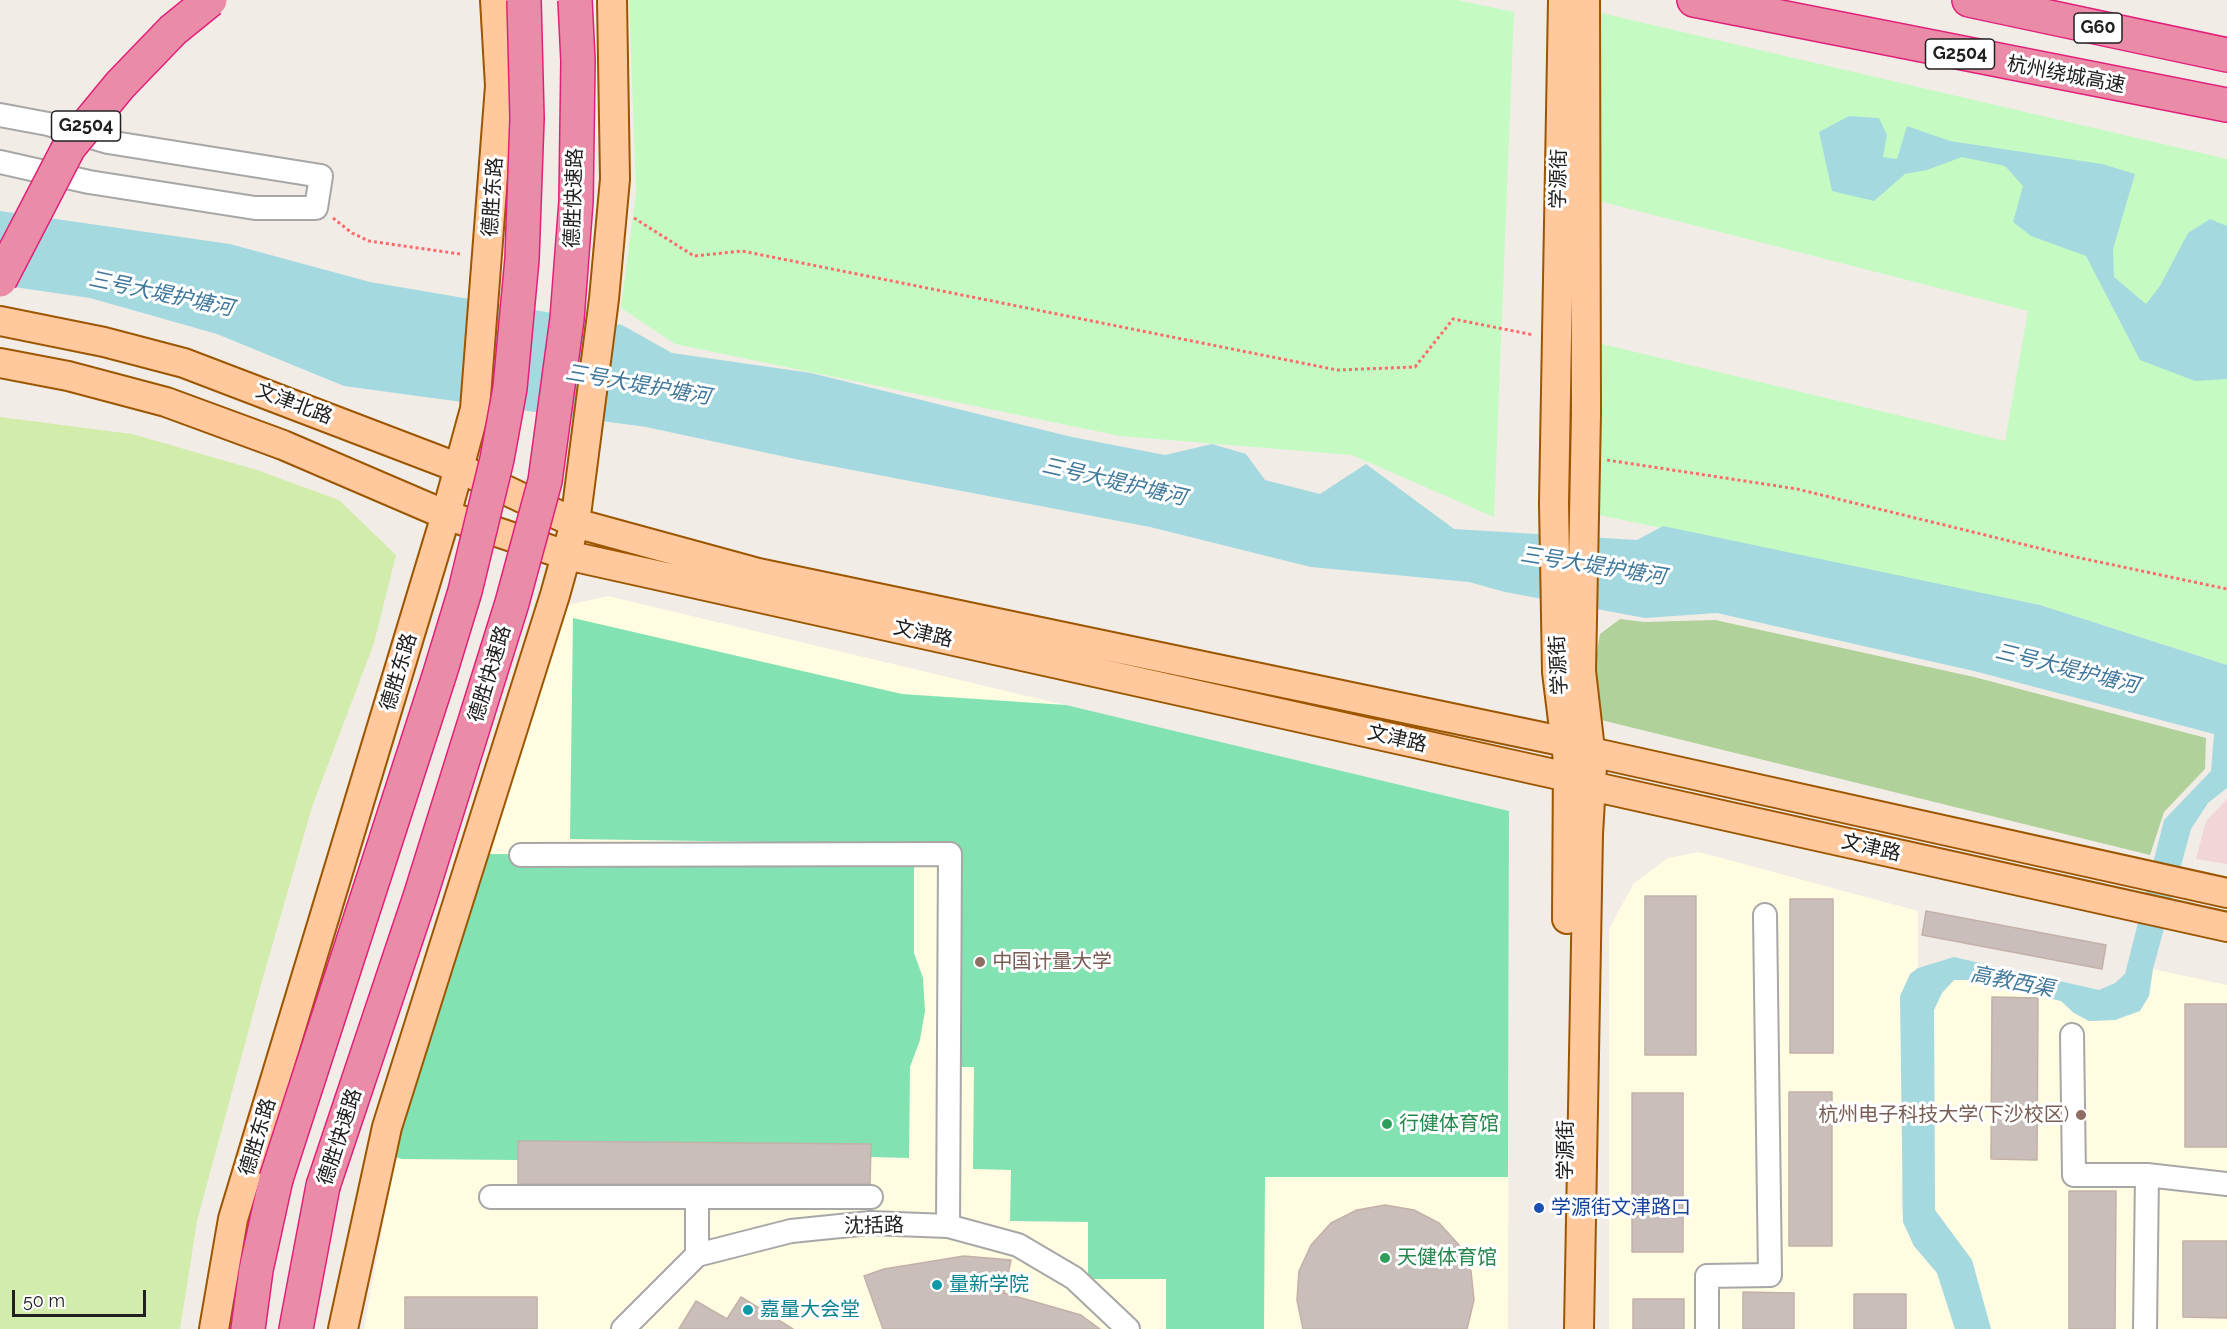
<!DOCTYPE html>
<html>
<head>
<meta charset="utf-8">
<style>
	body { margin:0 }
	#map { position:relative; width:2227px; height:1329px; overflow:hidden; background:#f1ece6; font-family:Raleway,sans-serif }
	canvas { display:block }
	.scale { position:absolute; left:12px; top:1290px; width:134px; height:27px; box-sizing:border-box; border:3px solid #202020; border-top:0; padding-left:8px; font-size:18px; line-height:21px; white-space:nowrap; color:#202020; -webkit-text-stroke:4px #fff; paint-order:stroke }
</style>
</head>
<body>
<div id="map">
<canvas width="2227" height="1329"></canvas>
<div class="scale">50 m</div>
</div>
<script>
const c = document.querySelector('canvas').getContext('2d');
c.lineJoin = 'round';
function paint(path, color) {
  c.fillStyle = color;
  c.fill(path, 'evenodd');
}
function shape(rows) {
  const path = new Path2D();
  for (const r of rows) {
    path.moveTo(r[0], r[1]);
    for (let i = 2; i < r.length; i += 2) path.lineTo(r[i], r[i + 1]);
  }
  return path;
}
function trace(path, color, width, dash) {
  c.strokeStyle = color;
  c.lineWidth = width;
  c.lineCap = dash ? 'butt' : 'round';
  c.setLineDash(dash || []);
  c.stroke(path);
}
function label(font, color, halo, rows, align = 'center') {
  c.font = font + ' Raleway,"Noto Sans SC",sans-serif';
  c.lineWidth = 6;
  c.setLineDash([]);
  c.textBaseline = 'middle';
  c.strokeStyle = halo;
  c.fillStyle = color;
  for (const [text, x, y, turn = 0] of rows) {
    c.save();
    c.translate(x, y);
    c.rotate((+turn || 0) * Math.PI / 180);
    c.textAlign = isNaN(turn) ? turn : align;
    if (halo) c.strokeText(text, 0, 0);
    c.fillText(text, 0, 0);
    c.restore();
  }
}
paint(shape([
	[2227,799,2227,864,2196,859,2206,821]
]), '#f2d5d7');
paint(shape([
	[608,596,1509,811,1508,1329,364,1329,388,1197,389,1155,556,634,568,605],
	[1699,852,1918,911,1918,968,1910,975,1901,1202,1903,1222,1914,1246,1937,1273,1955,1329,1609,1329,1609,929,1634,883,1668,858],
	[2153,969,2227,985,2227,1329,1991,1329,1972,1260,1935,1210,1934,1010,1942,993,1954,980,1972,980,2061,1001,2074,1013,2089,1021,2115,1020,2149,996]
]), '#fffce1');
paint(shape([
	[0,417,132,434,257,470,339,500,396,555,374,643,312,807,260,988,197,1221,180,1329,0,1329]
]), '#d2ecab');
paint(shape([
	[1620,619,1644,622,1715,620,1974,677,2206,738,2205,769,2164,812,2150,855,1593,718,1593,674,1600,634]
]), '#b0d19a');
paint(shape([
	[629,0,1457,0,1514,12,1494,517,1352,455,1120,436,675,344,621,308,636,192],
	[1571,6,2227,159,2227,665,2040,605,1574,510,1573,337,2005,441,2028,311,1572,194]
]), '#c5fbc3');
paint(shape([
	[573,618,902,694,1066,705,1509,811,1508,1177,1265,1177,1264,1329,1166,1329,1166,1279,1088,1279,1088,1222,1010,1221,1011,1170,973,1169,974,1067,949,1067,950,854,903,844,570,839],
	[486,854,914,856,914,953,923,978,925,1011,920,1040,910,1067,909,1158,871,1157,871,1144,518,1160,402,1159,389,1155]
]), '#82e2b2');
paint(shape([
	[1849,116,1879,118,1887,135,1883,157,1897,159,1907,126,1950,141,2102,164,2135,174,2113,249,2114,277,2146,304,2160,286,2188,233,2210,219,2227,226,2227,379,2195,381,2140,360,2086,256,2031,236,2013,222,2023,186,2005,166,1962,157,1927,170,1905,174,1874,201,1832,191,1819,132],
	[0,211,230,244,370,282,622,325,672,353,811,373,1072,437,1165,455,1212,444,1246,454,1265,480,1320,494,1366,464,1454,529,1637,540,1663,526,2040,605,2227,665,2227,788,2208,803,2191,829,2153,969,2149,996,2140,1011,2115,1020,2089,1021,2074,1013,2061,1001,1972,980,1954,980,1942,993,1934,1010,1935,1210,1972,1260,1991,1329,1955,1329,1937,1273,1914,1246,1903,1222,1900,996,1910,974,1918,968,1954,957,2099,990,2115,983,2125,974,2164,820,2211,771,2214,734,1974,671,1717,613,1645,618,1505,592,1469,582,1311,567,1150,527,800,460,646,427,344,386,217,334,90,298,0,285]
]), '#a5d9e0');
const building = shape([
	[1645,896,1696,896,1696,1055,1645,1055,1645,896],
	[1790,899,1833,899,1833,1053,1790,1053,1790,899],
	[1926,911,2106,945,2102,969,1922,935,1926,911],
	[1992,997,2038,998,2037,1160,1991,1159,1992,997],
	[2185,1004,2227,1004,2227,1147,2185,1147,2185,1004],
	[1789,1092,1832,1092,1832,1246,1789,1246,1789,1092],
	[1632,1093,1683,1093,1683,1252,1632,1252,1632,1093],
	[518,1141,871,1144,870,1184,518,1184,518,1141],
	[2069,1191,2116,1191,2115,1329,2069,1329,2069,1191],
	[1385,1205,1414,1210,1439,1223,1459,1245,1471,1271,1474,1300,1467,1329,1303,1329,1297,1300,1299,1271,1311,1245,1331,1223,1357,1210,1385,1205],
	[2183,1241,2227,1241,2227,1318,2183,1317,2183,1241],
	[964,1256,1011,1260,1004,1293,1081,1315,1100,1329,883,1329,864,1276,884,1269,964,1256],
	[1743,1292,1794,1293,1794,1329,1743,1329,1743,1292],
	[1854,1294,1906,1294,1906,1329,1854,1329,1854,1294],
	[405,1297,537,1297,537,1329,405,1329,405,1297],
	[741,1297,793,1329,679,1329,696,1301,727,1319,741,1297],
	[1633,1299,1684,1299,1684,1329,1633,1329,1633,1299]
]);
paint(building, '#c9beb9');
trace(building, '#c3b1a8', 1.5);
const minor = shape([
	[0,115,48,124,108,142,321,176,316,208,255,208,89,182,0,162],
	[521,855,950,854,948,1226],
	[2072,1035,2074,1175,2147,1175,2227,1184],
	[491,1197,871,1197],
	[697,1199,697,1255],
	[623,1329,697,1255,791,1231,870,1223,948,1226,1018,1245,1074,1278,1128,1329],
	[1707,1329,1707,1276,1770,1275,1765,915],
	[2145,1329,2147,1175]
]);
const major = shape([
	[1563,0,1554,503,1557,672,1568,761,1567,919],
	[0,321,104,342,184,363,459,468,575,523,758,573,1566,742,1591,752,2227,893],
	[0,363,68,376,166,402,283,445,446,515,566,555,1568,777,1591,786,2227,927],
	[214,1329,233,1219,446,515,475,409,500,86,495,0],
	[343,1329,387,1127,555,595,575,523,604,299,615,179,612,0],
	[1579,1329,1588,834,1592,767,1581,671,1586,413,1585,0]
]);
const highway = shape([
	[1694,0,2227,105],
	[1969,0,2227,55],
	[248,1329,256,1270,276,1179],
	[296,1329,323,1186]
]);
trace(minor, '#a7a7a7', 26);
trace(major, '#9c5600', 32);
trace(highway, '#e12179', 36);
trace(shape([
	[333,218,352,233,369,241,460,254],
	[634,218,694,256,742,251,1337,370,1415,367,1453,319,1534,335],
	[1607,460,1797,489,2071,556,2227,589]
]), '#fe6a6c', 3, [3, 3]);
trace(minor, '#fff', 22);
trace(major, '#ffc99d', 28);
trace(highway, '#ea8ca8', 33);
const highwayBridge = shape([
	[0,280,69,147,120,85,173,30,210,0],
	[276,1179,440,673,465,591,497,459,510,388,522,259,527,118,524,0],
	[323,1186,420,897,512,603,545,481,567,319,576,201,578,61,575,0]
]);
trace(highwayBridge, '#e12179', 36, []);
trace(highwayBridge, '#ea8ca8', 33);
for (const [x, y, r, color] of [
	[980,962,6,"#8d6e63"],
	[2081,1115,6,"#8d6e63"],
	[1387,1124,6,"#2e9e5b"],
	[1539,1208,6,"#1a4fb4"],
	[1385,1258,6,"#2e9e5b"],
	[937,1285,6,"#0f9aa8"],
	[748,1310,6,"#0f9aa8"]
]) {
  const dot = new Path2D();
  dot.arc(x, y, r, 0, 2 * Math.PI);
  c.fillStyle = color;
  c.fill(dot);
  trace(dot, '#fff', 2);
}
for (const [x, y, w] of [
	[2098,28,48],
	[1960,54,69],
	[86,126,69]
]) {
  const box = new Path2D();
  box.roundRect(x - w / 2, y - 15, w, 30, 4.5);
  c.fillStyle = '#fff';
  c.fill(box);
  trace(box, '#202020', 1.5);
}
label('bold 18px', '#202020', null, [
	["G60",2098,28],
	["G2504",1960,54],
	["G2504",86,126]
]);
label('20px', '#202020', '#fff', [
	["杭州绕城高速",2066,75,11],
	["学源街",1559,179,-89],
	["德胜东路",493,197,-86],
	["德胜快速路",574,198,-88],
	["文津北路",294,404,21],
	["文津路",923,634,13],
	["学源街",1559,665,-93],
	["德胜东路",399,672,-73],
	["德胜快速路",490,674,-73],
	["文津路",1397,739,13],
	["文津路",1871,848,13],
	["德胜东路",258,1137,-73],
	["德胜快速路",340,1137,-72],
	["学源街",1566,1150,-90],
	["沈括路",874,1226,-1]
]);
label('20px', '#785e54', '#fff', [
	["中国计量大学",992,962],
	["杭州电子科技大学(下沙校区)",2069,1115,"right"]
], 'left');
label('20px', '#27864d', '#fff', [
	["行健体育馆",1399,1124],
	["天健体育馆",1397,1258]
], 'left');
label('20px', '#164399', '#fff', [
	["学源街文津路口",1551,1208]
], 'left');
label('20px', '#0d838f', '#fff', [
	["量新学院",949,1285],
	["嘉量大会堂",760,1310]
], 'left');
label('italic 21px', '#40789c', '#fff', [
	["三号大堤护塘河",161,294,12],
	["三号大堤护塘河",638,385,10],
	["三号大堤护塘河",1114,482,13],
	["三号大堤护塘河",1593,566,9],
	["三号大堤护塘河",2067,669,14],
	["高教西渠",2012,982,11]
]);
</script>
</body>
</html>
